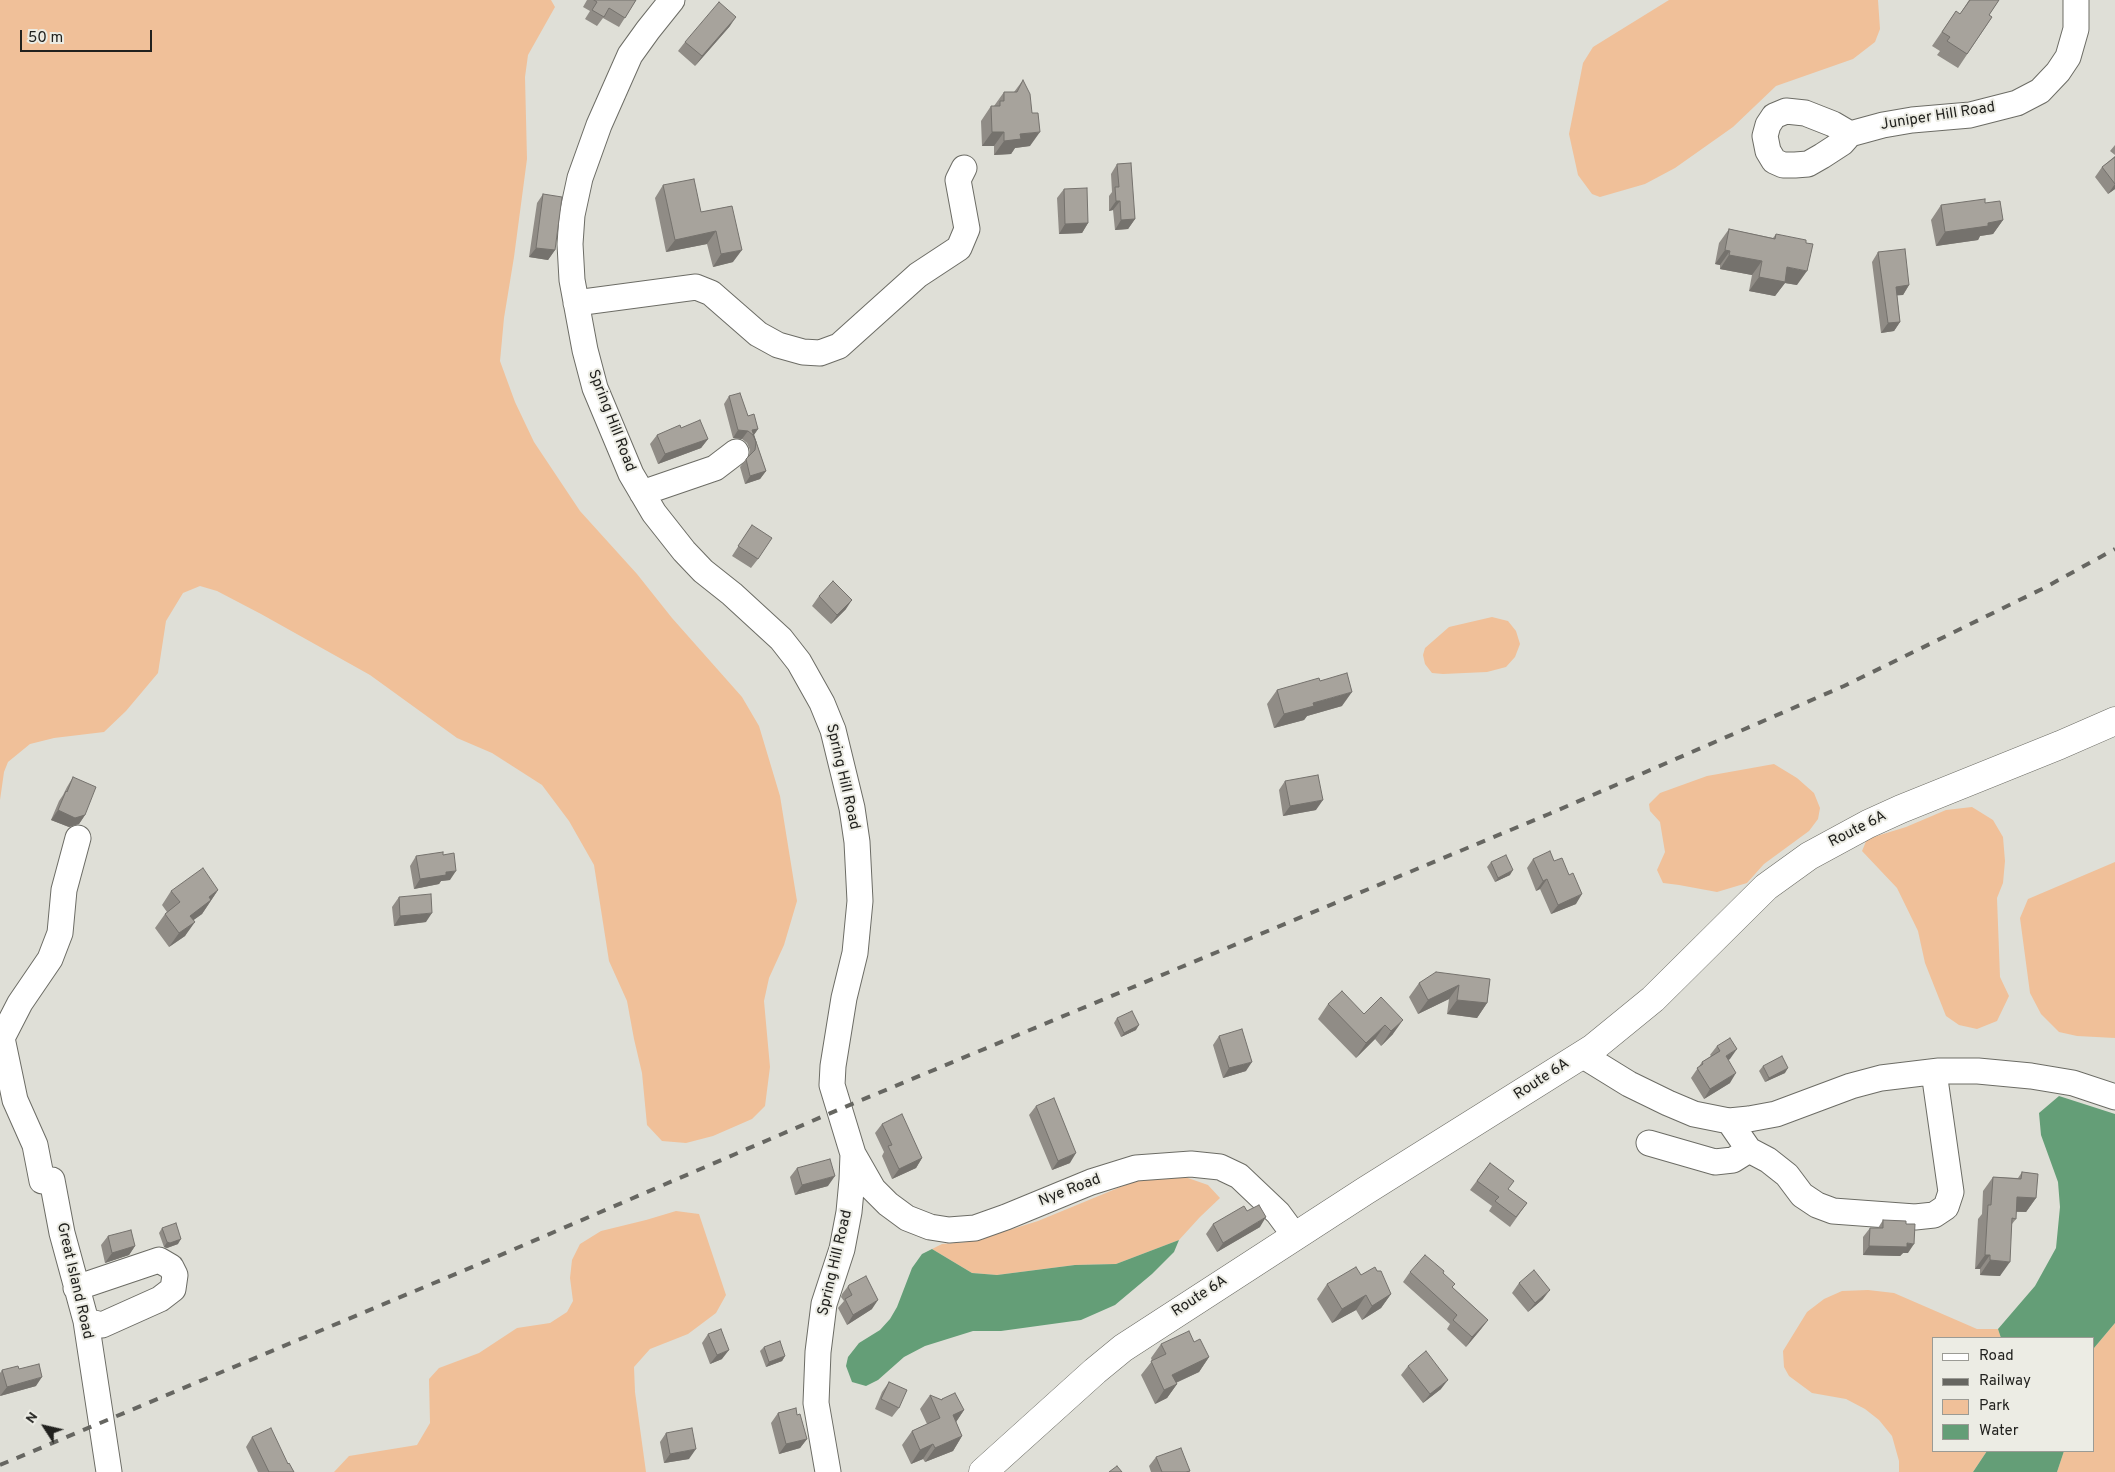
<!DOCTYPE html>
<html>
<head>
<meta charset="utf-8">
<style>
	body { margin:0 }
	#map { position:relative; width:2115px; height:1472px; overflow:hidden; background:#dfdfd7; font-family:Overpass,sans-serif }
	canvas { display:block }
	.legend { position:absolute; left:1932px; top:1337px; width:162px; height:115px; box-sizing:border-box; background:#ecece4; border:1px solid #9b9b95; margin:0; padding:6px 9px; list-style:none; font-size:15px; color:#21211e }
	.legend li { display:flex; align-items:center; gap:10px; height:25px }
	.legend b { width:25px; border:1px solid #9b9b95 }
	.north { position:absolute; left:20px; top:1402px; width:50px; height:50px; -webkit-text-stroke:4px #ecece4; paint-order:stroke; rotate:305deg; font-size:14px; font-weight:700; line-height:20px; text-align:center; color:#21211e }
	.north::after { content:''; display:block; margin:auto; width:18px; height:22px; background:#21211e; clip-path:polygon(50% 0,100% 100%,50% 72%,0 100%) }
	.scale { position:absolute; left:20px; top:30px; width:132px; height:22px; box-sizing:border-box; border:2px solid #21211e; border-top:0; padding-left:6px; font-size:15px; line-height:18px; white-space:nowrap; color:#21211e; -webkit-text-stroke:4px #ecece4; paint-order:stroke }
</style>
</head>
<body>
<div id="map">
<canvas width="2115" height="1472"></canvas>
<ul class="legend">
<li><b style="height:6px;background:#fff"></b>Road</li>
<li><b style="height:6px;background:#666661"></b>Railway</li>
<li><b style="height:14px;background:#f0c099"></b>Park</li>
<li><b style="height:14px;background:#649e77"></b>Water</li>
</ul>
<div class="north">N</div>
<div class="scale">50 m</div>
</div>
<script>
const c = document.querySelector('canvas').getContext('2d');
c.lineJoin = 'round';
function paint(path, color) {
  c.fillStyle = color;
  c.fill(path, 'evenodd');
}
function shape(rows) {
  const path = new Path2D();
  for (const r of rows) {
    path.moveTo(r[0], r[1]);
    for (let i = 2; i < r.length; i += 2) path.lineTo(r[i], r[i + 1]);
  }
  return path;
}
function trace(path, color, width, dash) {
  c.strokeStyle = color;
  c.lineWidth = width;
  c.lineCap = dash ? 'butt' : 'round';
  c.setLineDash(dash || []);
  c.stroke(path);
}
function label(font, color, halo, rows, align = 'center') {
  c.font = font + ' Overpass,sans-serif';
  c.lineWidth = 4;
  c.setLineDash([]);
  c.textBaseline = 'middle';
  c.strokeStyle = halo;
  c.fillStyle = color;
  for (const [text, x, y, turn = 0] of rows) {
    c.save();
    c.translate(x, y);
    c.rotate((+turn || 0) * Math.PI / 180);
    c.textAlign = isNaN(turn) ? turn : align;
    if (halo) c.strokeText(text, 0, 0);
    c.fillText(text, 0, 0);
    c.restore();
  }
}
paint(shape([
	[0,0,551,0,555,7,528,55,525,77,527,159,514,257,504,318,500,361,515,402,534,442,580,511,637,574,672,618,742,697,759,726,780,796,797,901,784,945,769,978,764,1001,770,1067,765,1106,752,1119,713,1136,686,1143,662,1141,647,1125,642,1073,634,1039,627,1001,609,961,594,865,569,821,542,785,492,753,457,738,370,675,261,614,217,591,200,586,183,593,166,621,158,673,126,711,104,732,54,738,30,744,8,762,4,772,0,800],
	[1669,0,1878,0,1880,29,1875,42,1853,59,1776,86,1733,127,1675,168,1645,184,1600,197,1592,194,1578,175,1569,134,1583,63,1593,47],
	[1492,617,1508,621,1516,631,1520,644,1515,657,1506,667,1487,672,1443,674,1432,673,1425,664,1423,655,1425,648,1449,627],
	[1774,764,1797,778,1814,793,1820,808,1818,819,1809,831,1764,864,1747,883,1717,892,1679,885,1663,883,1657,870,1665,852,1660,822,1650,811,1649,804,1660,793,1707,776],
	[1972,807,1993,820,2003,837,2005,861,2003,883,1997,898,2000,977,2009,996,1997,1021,1977,1029,1959,1025,1946,1016,1925,963,1918,931,1897,888,1862,851,1867,839,1906,827,1946,810],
	[2115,862,2115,1038,2077,1036,2059,1032,2041,1014,2030,993,2020,918,2028,899],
	[1185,1177,1208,1185,1220,1198,1200,1217,1179,1240,1116,1264,1075,1265,997,1275,972,1273,932,1249,942,1244,967,1242,990,1236,1038,1221,1135,1181,1157,1178],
	[676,1211,699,1214,726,1295,716,1313,688,1334,650,1349,634,1367,635,1392,646,1472,334,1472,349,1456,417,1445,430,1423,429,1379,439,1368,479,1353,517,1328,550,1323,567,1312,573,1301,570,1278,572,1260,580,1244,601,1231,646,1220],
	[1868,1290,1894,1293,1977,1329,1998,1329,2001,1338,1934,1338,1934,1451,1987,1451,1973,1472,1899,1472,1899,1461,1892,1436,1879,1420,1865,1409,1846,1399,1812,1393,1789,1376,1784,1367,1783,1351,1807,1312,1824,1299,1842,1291],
	[2115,1323,2115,1472,2057,1472,2064,1451,2094,1451,2094,1348]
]), '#f0c099');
paint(shape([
	[2059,1096,2115,1114,2115,1323,2094,1348,2094,1338,2001,1338,1998,1329,2035,1286,2056,1248,2060,1207,2058,1182,2041,1135,2039,1113],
	[1179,1240,1174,1252,1152,1274,1115,1305,1081,1320,1001,1331,973,1331,925,1346,904,1357,878,1380,866,1386,852,1382,846,1366,848,1357,859,1343,880,1330,890,1319,897,1307,912,1268,922,1254,932,1249,972,1273,997,1275,1075,1265,1116,1264],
	[1987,1451,2064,1451,2057,1472,1973,1472]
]), '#649e77');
const minor = shape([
	[672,0,648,30,630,55,599,125,580,178,572,215,570,244,572,280,585,350,595,388,631,474,654,513,684,551,703,571,732,594,781,639,799,662,822,703,833,730,852,808,857,842,860,901,855,953,844,998,833,1066,832,1085,853,1154,852,1180,849,1212,842,1249,824,1304,818,1352,816,1403,828,1472],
	[1850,134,1833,124,1805,113,1786,111,1774,116,1768,125,1765,136,1768,151,1774,161,1783,165,1795,165,1808,164,1822,156,1842,143,1850,134,1883,125,1912,120,1970,115,2017,103,2040,91,2058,72,2068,57,2076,29,2076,0],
	[576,303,696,287,711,293,758,334,778,345,803,352,820,353,839,346,918,275,959,248,967,229,958,180,964,168],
	[642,493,715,468,736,452],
	[1582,1055,1629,1084,1668,1103,1694,1114,1729,1121,1749,1119,1776,1114,1851,1086,1881,1078,1939,1071,1978,1071,2031,1076,2073,1083,2115,1097],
	[1729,1121,1749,1150,1768,1160,1787,1175,1802,1195,1817,1205,1833,1211,1915,1217,1934,1215,1946,1207,1951,1192,1934,1072],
	[1649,1143,1715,1162,1733,1160,1749,1150],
	[853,1154,873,1189,888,1204,907,1218,930,1227,949,1230,975,1228,1006,1217,1091,1182,1136,1168,1191,1164,1220,1167,1239,1176,1278,1213,1295,1236],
	[52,1180,62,1233,86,1321,109,1472],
	[42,1181,35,1145,15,1100,2,1038,20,1003,50,959,60,933,64,890,78,838],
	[76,1288,159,1260,171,1267,175,1275,173,1289,160,1299,102,1325,86,1321]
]);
const major = shape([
	[983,1472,1095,1371,1123,1348,1365,1191,1593,1048,1653,999,1766,887,1809,856,1868,824,1901,809,2060,745,2115,721]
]);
trace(minor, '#6c6c65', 27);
trace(major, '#6c6c65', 29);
trace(minor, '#fff', 25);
trace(major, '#fff', 28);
trace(shape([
	[0,1465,496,1257,840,1109,1549,814,1844,686,2044,588,2115,549]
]), '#666661', 4, [9, 9]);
paint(shape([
	[587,0,636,0,619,27,603,18,597,26,585,19,590,11,583,7],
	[1969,0,1999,0,1989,15,1992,17,1958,68,1937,55,1940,51,1932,46,1956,11,1960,14],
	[730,26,695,66,678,51,685,42],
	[1023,80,1030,146,1015,148,1011,154,994,155,994,146,982,146,981,121,991,106,994,106,1004,92,1014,92],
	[2115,145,2115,155,2110,151],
	[2115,156,2115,189,2108,194,2095,177,2102,167],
	[1117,164,1135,219,1128,229,1115,230,1113,210,1109,211,1109,196,1112,192,1111,174],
	[663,185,701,212,732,206,733,262,713,267,707,244,666,252,655,198],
	[1064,189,1088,223,1082,233,1059,234,1057,198],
	[543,194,555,250,548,260,529,257,537,203],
	[1985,203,2003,220,1993,234,1980,236,1978,240,1936,246,1931,220,1941,205],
	[1729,229,1773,238,1776,234,1797,285,1785,283,1775,296,1749,291,1752,275,1720,269,1720,265,1715,264,1719,243],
	[1878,252,1909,285,1903,295,1897,295,1900,322,1894,331,1881,333,1872,262],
	[729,396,748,416,758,429,754,435,766,471,760,479,745,484,740,467,749,455,750,450,747,443,742,439,733,438,724,404],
	[681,428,708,439,701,448,658,464,650,444,657,435],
	[752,525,758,559,751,568,732,556],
	[819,596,846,609,831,624,812,606],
	[1277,690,1342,706,1307,716,1304,720,1274,728,1267,704],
	[73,777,85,815,79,824,69,827,51,820,59,801,63,795,67,787],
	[1285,781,1316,810,1283,816,1279,790],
	[416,856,450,880,441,881,439,884,414,889,410,866],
	[1533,859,1554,861,1576,904,1551,914,1540,889,1536,891,1527,868],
	[1491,862,1510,875,1495,882,1487,867],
	[218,890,202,914,193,920,185,936,169,947,155,928,165,914,167,912,162,905,171,891],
	[399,897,426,922,394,926,392,907],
	[1490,979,1487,1003,1477,1018,1447,1014,1449,999,1418,1014,1409,997,1419,983],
	[1381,997,1393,1034,1381,1046,1375,1039,1356,1058,1318,1019,1328,1004,1364,1014],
	[1117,1018,1136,1030,1121,1037,1114,1023],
	[1219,1036,1246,1071,1223,1078,1213,1045],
	[1717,1046,1730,1059,1728,1060,1730,1083,1704,1099,1691,1078,1702,1062,1711,1056,1710,1055],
	[1763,1066,1785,1073,1765,1082,1759,1071],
	[1036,1106,1070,1163,1052,1170,1029,1115],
	[882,1124,922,1158,916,1168,892,1179,882,1156,884,1152,875,1133],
	[1490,1163,1508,1190,1527,1203,1510,1227,1489,1211,1492,1206,1470,1190],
	[797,1168,828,1186,795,1195,790,1177],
	[2022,1172,2036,1198,2026,1212,2016,1212,2016,1219,2012,1224,2000,1276,1980,1275,1980,1269,1975,1269,1978,1219,1982,1214,1983,1191,1993,1177,2018,1178],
	[1247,1211,1260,1227,1217,1252,1206,1234,1213,1224],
	[1883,1220,1908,1253,1903,1253,1900,1256,1863,1255,1863,1237,1870,1228,1878,1228],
	[162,1228,178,1244,167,1248,164,1247,159,1233],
	[108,1236,135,1246,129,1255,105,1263,101,1245],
	[1410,1272,1443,1273,1452,1287,1488,1320,1481,1329,1466,1347,1447,1329,1450,1324,1403,1282],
	[1361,1275,1391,1294,1381,1308,1362,1320,1356,1310,1332,1323,1317,1299,1327,1284],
	[1519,1283,1543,1299,1528,1312,1512,1293],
	[849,1285,872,1309,847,1325,838,1308,844,1301,841,1297,842,1294],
	[708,1334,722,1359,710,1364,702,1343],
	[1161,1344,1209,1357,1199,1372,1176,1383,1177,1384,1167,1398,1155,1404,1141,1375,1152,1361,1151,1358],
	[764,1347,785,1356,782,1361,766,1367,760,1351],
	[1408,1366,1441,1389,1423,1403,1401,1375],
	[19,1369,36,1386,0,1396,0,1373,2,1370],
	[889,1382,899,1408,892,1417,875,1409,882,1392],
	[930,1395,941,1400,942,1399,964,1410,956,1422,962,1436,953,1451,925,1462,923,1459,911,1464,902,1445,912,1431,927,1424,920,1409],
	[778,1413,797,1415,807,1439,800,1448,779,1454,771,1423],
	[666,1433,689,1459,664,1463,660,1442],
	[252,1437,288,1464,294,1472,258,1472,246,1447],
	[1156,1457,1190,1471,1189,1472,1151,1472,1149,1466]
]), '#908c86');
paint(shape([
	[736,17,730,26,695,66,702,56],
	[992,132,1004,132,994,146,982,146],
	[1040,132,1030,146,1015,148,1011,154,994,155,1004,141,1020,134],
	[2115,184,2115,189,2108,194],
	[1116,201,1120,201,1113,210,1109,211],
	[1135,219,1128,229,1115,230,1121,220],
	[2003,220,1993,234,1980,236,1978,240,1936,246,1945,232,1988,223],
	[1088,223,1082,233,1059,234,1065,224],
	[716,231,707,244,666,252,675,240],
	[536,248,555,250,548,260,529,257],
	[742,250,733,262,713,267,721,254],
	[1725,250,1730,251,1720,265,1715,264],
	[1729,255,1762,261,1752,275,1720,269],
	[1787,267,1807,271,1797,285,1785,283,1775,296,1749,291,1759,277],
	[1909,285,1903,295,1890,296,1896,287],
	[1900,322,1894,331,1881,333,1888,323],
	[758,429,753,436,752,430],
	[738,430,748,431,742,439,733,438],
	[708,439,701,448,658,464,665,454],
	[766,471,760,479,745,484,750,476],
	[852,600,846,609,831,624,837,615],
	[1352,692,1342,706,1307,716,1304,720,1274,728,1284,714,1313,703],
	[1323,800,1316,810,1283,816,1290,806],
	[58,810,85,815,79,824,69,827,51,820],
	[1513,870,1510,875,1495,882,1498,878],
	[456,871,450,880,441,881,439,884,414,889,420,879,446,872],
	[1547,879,1540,889,1536,891,1543,881],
	[218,890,202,914,180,930,190,916,209,897],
	[1582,894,1576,904,1551,914,1558,905],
	[432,913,426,922,394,926,400,916],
	[195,922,185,936,169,947,179,933],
	[1459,985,1449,999,1418,1014,1428,1000],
	[1457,1000,1487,1003,1477,1018,1447,1014],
	[1403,1020,1393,1034,1381,1046,1391,1031],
	[1139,1025,1136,1030,1121,1037,1124,1033],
	[1385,1025,1375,1039,1356,1058,1366,1043],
	[1737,1049,1730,1059,1719,1066,1726,1056],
	[1252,1062,1246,1071,1223,1078,1229,1068],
	[1788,1068,1785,1073,1765,1082,1769,1078],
	[1736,1073,1730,1083,1704,1099,1710,1089],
	[1076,1153,1070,1163,1052,1170,1058,1161],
	[922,1158,916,1168,892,1179,899,1169],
	[835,1176,828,1186,795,1195,802,1185],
	[2017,1197,2036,1198,2026,1212,2007,1211],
	[1266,1217,1260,1227,1217,1252,1223,1243],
	[181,1239,178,1244,167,1248,164,1247,167,1242],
	[1907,1243,1914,1244,1908,1253,1903,1253,1900,1256,1863,1255,1869,1246],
	[135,1246,129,1255,105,1263,112,1253],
	[1985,1255,1990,1255,1980,1269,1975,1269],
	[1990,1260,2010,1262,2000,1276,1980,1275],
	[1550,1290,1543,1299,1528,1312,1535,1303],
	[1391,1294,1381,1308,1362,1320,1372,1306],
	[1366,1295,1356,1310,1332,1323,1342,1309],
	[878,1300,872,1309,847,1325,853,1315],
	[1488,1320,1481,1329,1466,1347,1472,1337],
	[729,1350,722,1359,710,1364,717,1355],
	[785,1356,782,1361,766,1367,769,1362],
	[1209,1357,1199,1372,1164,1388,1172,1375],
	[42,1377,36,1386,0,1396,7,1387],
	[1448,1380,1441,1389,1423,1403,1430,1394],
	[1177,1384,1167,1398,1155,1404,1164,1390],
	[964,1410,954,1425,953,1415],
	[962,1436,953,1451,925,1462,935,1448],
	[807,1439,800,1448,779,1454,786,1444],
	[933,1444,923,1459,911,1464,920,1450],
	[696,1449,689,1459,664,1463,670,1454]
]), '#75726d');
const building = shape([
	[594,0,636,0,625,18,609,8,604,17,592,10,597,2,594,0],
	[1970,0,1999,0,1989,15,1992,17,1967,54,1947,41,1950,37,1942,32,1956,11,1960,14,1970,0],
	[719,2,736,17,702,56,685,42,719,2],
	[1023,80,1030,94,1032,113,1038,113,1040,132,1020,134,1021,139,1004,141,1004,132,992,132,991,106,1000,106,1000,101,1004,101,1004,92,1017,92,1023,80],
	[2115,157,2115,184,2102,167,2115,157],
	[1131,163,1135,219,1121,220,1120,201,1116,201,1115,187,1119,187,1117,164,1131,163],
	[694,179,701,212,732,206,742,250,721,254,716,231,675,240,663,185,694,179],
	[1087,188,1088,223,1065,224,1064,189,1087,188],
	[543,194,562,197,555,250,536,248,543,194],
	[1985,199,1985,203,2000,201,2003,220,1988,223,1988,226,1945,232,1941,205,1985,199],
	[1729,229,1775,239,1776,234,1806,240,1806,243,1813,244,1807,271,1787,267,1785,282,1759,277,1762,261,1729,255,1730,251,1725,250,1729,229],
	[1905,249,1909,285,1896,287,1900,322,1888,323,1878,252,1905,249],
	[740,393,748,416,754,414,758,429,752,430,766,471,750,476,746,459,755,450,756,442,753,435,748,431,738,430,729,396,740,393],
	[700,420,708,439,665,454,657,435,680,425,681,428,700,420],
	[752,525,772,538,758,559,738,546,752,525],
	[833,581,852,600,837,615,819,596,833,581],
	[1347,673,1352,692,1313,703,1314,706,1284,714,1277,690,1319,678,1320,681,1347,673],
	[1318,775,1323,800,1290,806,1285,781,1318,775],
	[73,777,96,787,85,815,75,818,58,810,66,791,67,792,73,777],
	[1550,851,1554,861,1562,858,1569,875,1573,873,1582,894,1558,905,1547,879,1543,881,1533,859,1550,851],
	[443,852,443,855,454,853,456,871,446,872,446,875,420,879,416,856,443,852],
	[1506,855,1513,870,1498,878,1491,862,1506,855],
	[203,868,218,890,209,897,211,900,190,916,195,922,179,933,165,914,180,902,171,891,203,868],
	[431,894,432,913,400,916,399,897,431,894],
	[1436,972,1490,979,1487,1003,1457,1000,1459,985,1428,1000,1419,983,1436,972],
	[1342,991,1364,1014,1381,997,1403,1020,1391,1031,1385,1025,1366,1043,1328,1004,1342,991],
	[1132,1011,1139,1025,1124,1033,1117,1018,1132,1011],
	[1242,1029,1252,1062,1229,1068,1219,1036,1242,1029],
	[1730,1038,1737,1049,1726,1056,1736,1073,1710,1089,1697,1068,1703,1064,1702,1062,1720,1051,1717,1046,1730,1038],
	[1782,1056,1788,1068,1769,1078,1763,1066,1782,1056],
	[1054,1098,1076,1153,1058,1161,1036,1106,1054,1098],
	[902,1114,922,1158,899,1169,888,1146,892,1145,882,1124,902,1114],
	[830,1159,835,1176,802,1185,797,1168,830,1159],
	[1490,1163,1514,1181,1508,1189,1527,1203,1516,1217,1495,1201,1499,1197,1477,1181,1490,1163],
	[2022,1172,2038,1174,2036,1198,2017,1197,2016,1219,2012,1218,2010,1262,1990,1260,1990,1255,1985,1255,1988,1205,1991,1205,1993,1177,2021,1179,2022,1172],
	[1259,1205,1266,1217,1223,1243,1213,1224,1244,1206,1247,1211,1259,1205],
	[1883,1220,1906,1221,1906,1224,1915,1224,1914,1244,1907,1243,1907,1247,1869,1246,1870,1228,1883,1228,1883,1220],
	[176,1223,181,1239,170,1243,167,1242,162,1228,176,1223],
	[131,1230,135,1246,112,1253,108,1236,131,1230],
	[1425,1255,1444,1271,1443,1273,1455,1284,1452,1287,1488,1320,1472,1337,1453,1320,1457,1315,1410,1272,1425,1255],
	[1356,1267,1361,1275,1375,1267,1377,1271,1381,1271,1391,1294,1372,1306,1366,1295,1342,1309,1327,1284,1356,1267],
	[1534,1270,1550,1290,1535,1303,1519,1283,1534,1270],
	[866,1276,878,1300,853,1315,845,1299,852,1295,848,1287,849,1285,866,1276],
	[721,1329,729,1350,717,1355,708,1334,721,1329],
	[1189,1331,1194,1342,1200,1339,1209,1357,1172,1375,1177,1384,1164,1390,1151,1361,1166,1354,1161,1344,1189,1331],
	[780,1341,785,1356,769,1362,764,1347,780,1341],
	[1426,1351,1448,1380,1430,1394,1408,1366,1426,1351],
	[39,1364,42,1377,7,1387,2,1370,18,1366,19,1369,39,1364],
	[889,1382,907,1390,899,1408,881,1399,889,1382],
	[955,1393,964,1410,953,1415,962,1436,935,1448,933,1444,920,1450,912,1431,940,1418,930,1395,942,1400,942,1399,955,1393],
	[796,1408,797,1415,800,1414,807,1439,786,1444,778,1413,796,1408],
	[271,1428,288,1464,289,1463,294,1472,269,1472,252,1437,271,1428],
	[692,1428,696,1449,670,1454,666,1433,692,1428],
	[1181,1448,1190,1471,1186,1472,1162,1472,1156,1457,1181,1448],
	[1117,1466,1122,1472,1109,1472,1117,1466]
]);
paint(building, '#a7a39c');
trace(building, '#75726d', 1);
label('15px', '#21211e', '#ecece4', [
	["Juniper Hill Road",1938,117,-9],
	["Spring Hill Road",611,421,69],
	["Spring Hill Road",842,777,77],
	["Route 6A",1858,830,-27],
	["Route 6A",1542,1080,-33],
	["Nye Road",1070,1191,-21],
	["Spring Hill Road",836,1263,-77],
	["Great Island Road",74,1281,77],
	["Route 6A",1200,1297,-33]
]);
</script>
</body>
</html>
